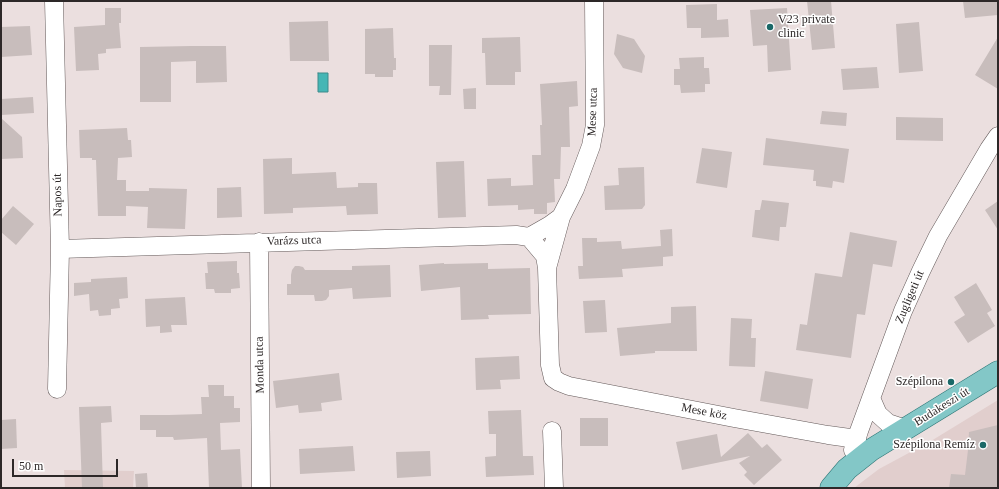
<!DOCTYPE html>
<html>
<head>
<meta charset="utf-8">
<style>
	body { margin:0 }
	#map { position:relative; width:999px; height:489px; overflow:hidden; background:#ebdfdf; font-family:"Times New Roman",serif }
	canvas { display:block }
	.frame { position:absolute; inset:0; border:2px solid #2d2828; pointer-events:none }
	.scale { position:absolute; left:12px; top:459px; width:106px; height:18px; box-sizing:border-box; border:2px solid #2d2828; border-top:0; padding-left:5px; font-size:12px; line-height:14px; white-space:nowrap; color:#2d2828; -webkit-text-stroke:3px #fff; paint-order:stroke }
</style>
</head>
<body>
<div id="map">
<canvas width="999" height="489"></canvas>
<div class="frame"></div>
<div class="scale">50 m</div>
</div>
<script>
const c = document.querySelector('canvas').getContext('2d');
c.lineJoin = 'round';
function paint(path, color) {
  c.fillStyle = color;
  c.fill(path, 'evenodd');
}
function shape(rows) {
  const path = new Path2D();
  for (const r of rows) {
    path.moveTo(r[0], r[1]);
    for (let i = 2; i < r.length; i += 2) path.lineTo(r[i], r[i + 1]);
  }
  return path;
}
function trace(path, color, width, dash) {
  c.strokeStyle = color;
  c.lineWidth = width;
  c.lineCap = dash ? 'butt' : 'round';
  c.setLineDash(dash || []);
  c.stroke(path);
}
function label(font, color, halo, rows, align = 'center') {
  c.font = font + ' "Times New Roman",serif';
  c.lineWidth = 3;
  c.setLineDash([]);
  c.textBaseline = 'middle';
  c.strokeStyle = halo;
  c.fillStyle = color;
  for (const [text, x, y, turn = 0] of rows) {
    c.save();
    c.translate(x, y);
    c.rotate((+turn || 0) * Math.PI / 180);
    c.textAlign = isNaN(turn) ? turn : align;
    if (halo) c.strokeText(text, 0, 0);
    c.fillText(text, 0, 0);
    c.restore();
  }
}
paint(shape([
	[998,400,998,488,854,488,879,469,931,441],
	[64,470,134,471,133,488,65,488]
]), '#e1cecd');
const water = shape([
	[318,73,328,73,328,92,318,92,318,73]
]);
paint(water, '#45b6b5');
trace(water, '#3e8b8b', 1);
paint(shape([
	[807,1,831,1,835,48,812,50],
	[963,1,998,1,998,15,965,18],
	[717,4,717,20,728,19,729,37,701,38,701,28,687,28,686,5],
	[105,8,121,8,121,23,119,23,121,48,106,49,106,53,98,54,99,70,76,71,74,27,105,25],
	[787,8,791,70,768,72,767,45,753,46,750,10],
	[328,21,329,61,290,61,289,22],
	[919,22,923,71,899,73,896,24],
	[30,26,32,55,1,57,1,27],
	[393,28,394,58,396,58,396,70,393,70,393,77,375,77,375,74,365,74,365,29],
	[617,34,634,39,645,56,642,73,623,68,614,54],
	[520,37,521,72,515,72,515,85,486,85,485,53,482,53,482,38],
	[998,37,998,89,975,75],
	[429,45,452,45,451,95,439,95,440,86,429,86],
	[191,46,226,46,227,82,196,83,196,61,171,62,171,102,140,102,140,47],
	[704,57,704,68,709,68,710,84,705,84,705,92,681,93,680,85,674,85,674,69,680,69,679,58],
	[877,67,879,88,843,90,841,69],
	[577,81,578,106,569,107,570,147,561,147,560,179,554,179,555,202,547,203,547,214,534,214,534,209,518,210,518,205,488,206,487,179,511,178,511,186,533,185,532,155,541,155,540,125,542,125,540,84],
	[476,88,476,109,464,109,463,89],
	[33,97,34,113,1,115,1,99],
	[822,111,847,113,846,126,820,124],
	[896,117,943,118,943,141,896,140],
	[1,118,22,137,23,158,1,159],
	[127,128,128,140,131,140,132,157,118,158,117,180,126,180,126,191,149,191,149,188,187,189,185,229,147,228,148,207,126,206,126,216,98,216,96,160,92,160,92,158,80,158,79,130],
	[766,138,849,149,844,183,833,181,832,188,816,186,816,181,813,181,814,170,763,165],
	[702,148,732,152,727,188,696,183],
	[292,158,292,174,336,172,337,188,358,187,358,183,377,183,378,214,347,215,346,206,293,208,293,213,264,214,263,159],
	[464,161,466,217,438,218,436,162],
	[644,167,645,205,642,209,605,210,604,186,619,185,618,168],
	[241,187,242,217,217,218,217,188],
	[762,200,789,203,786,227,780,227,779,241,752,237,755,210,760,210],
	[998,201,998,230,985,210],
	[13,206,34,224,16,245,1,232,1,220],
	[672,229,673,256,663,257,663,266,622,269,623,277,579,279,578,266,583,266,582,238,597,238,597,242,621,241,622,249,661,246,660,230],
	[850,232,897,241,892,267,873,264,865,315,857,314,851,358,796,350,800,324,807,325,815,273,842,277],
	[237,261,237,273,239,273,240,288,231,289,231,293,215,293,214,289,206,289,205,273,208,273,207,262],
	[444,263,444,264,488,263,488,269,530,268,531,314,488,315,489,319,461,320,460,287,421,291,419,265],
	[390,265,391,297,353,299,352,288,329,290,329,296,326,300,322,301,315,301,314,295,287,295,287,284,291,284,291,275,292,270,295,266,299,266,303,267,305,270,352,270,352,266],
	[127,277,128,298,119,299,120,308,111,309,111,315,99,316,98,310,90,311,89,294,74,296,74,283,91,282,91,279],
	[976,283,992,310,987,313,995,326,968,343,954,322,965,315,954,297],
	[185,297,187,325,171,325,172,332,160,333,160,326,146,327,145,299],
	[605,300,607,332,585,333,583,301],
	[696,306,697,351,655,351,655,353,620,356,617,328,671,323,671,307],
	[731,318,752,319,751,338,756,338,755,367,729,366],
	[519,356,520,379,500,380,501,389,476,390,475,358],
	[765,371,813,379,808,409,760,401],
	[339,373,342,400,321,403,322,411,299,413,298,405,276,408,273,381],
	[208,385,224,385,224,396,234,396,234,408,240,408,240,422,220,423,221,450,240,449,242,488,209,488,207,438,174,440,173,437,156,437,156,430,140,430,140,415,169,415,202,414,201,397,209,397],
	[111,406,112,422,101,423,103,488,82,488,79,407],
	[521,410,523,456,533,456,534,475,486,477,485,457,496,456,496,434,489,434,488,411],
	[580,418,608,418,608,446,580,446],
	[16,419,17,448,1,449,1,420],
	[998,425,998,488,949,488,951,474,965,475,968,450,969,432],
	[748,433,762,448,767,444,782,460,754,485,744,475,747,472,739,463,750,456,682,470,676,442,717,434,721,457],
	[353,446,355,471,300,474,299,449],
	[430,451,431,476,397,478,396,452],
	[147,473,148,488,136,488,135,474]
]), '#c8bdbc');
const minor = shape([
	[54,1,60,249,57,389],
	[529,237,545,256,547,268,550,365,553,378,559,382,569,386,734,418,828,435,857,439],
	[529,237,550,225,561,217],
	[259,242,261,488],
	[60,249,516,235,529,237],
	[547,268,561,217,575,189,591,146,595,125,594,1],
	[871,398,878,414,888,423,906,429],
	[552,431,554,488],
	[853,450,859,431,903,311,921,271,938,236,989,149,998,136]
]);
const major = shape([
	[831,488,847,469,871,450,998,372]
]);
trace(minor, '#645a5a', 19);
trace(major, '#2f7777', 23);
trace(minor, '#fff', 18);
trace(major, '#83c7c7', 22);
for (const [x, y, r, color] of [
	[770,27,4,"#1a6867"],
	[951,382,4,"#1a6867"],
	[983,445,4,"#1a6867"]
]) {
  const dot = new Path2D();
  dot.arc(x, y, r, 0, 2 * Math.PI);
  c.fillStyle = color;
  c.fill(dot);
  trace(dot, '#fff', 1.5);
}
label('12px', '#2d2828', '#fff', [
	["V23 private",778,20,"left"],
	["clinic",778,34,"left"],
	["Szépilona",943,382],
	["Szépilona Remíz",975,445]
], 'right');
label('12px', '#2d2828', '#fff', [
	["Mese utca",593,112,-88],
	["Napos út",58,195,-91],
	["Varázs utca",294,241,-2],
	["Zugligeti út",910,297,-67],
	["Monda utca",260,365,-91],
	["Budakeszi út",942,407,-32],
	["Mese köz",704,412,11]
]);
</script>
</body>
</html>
